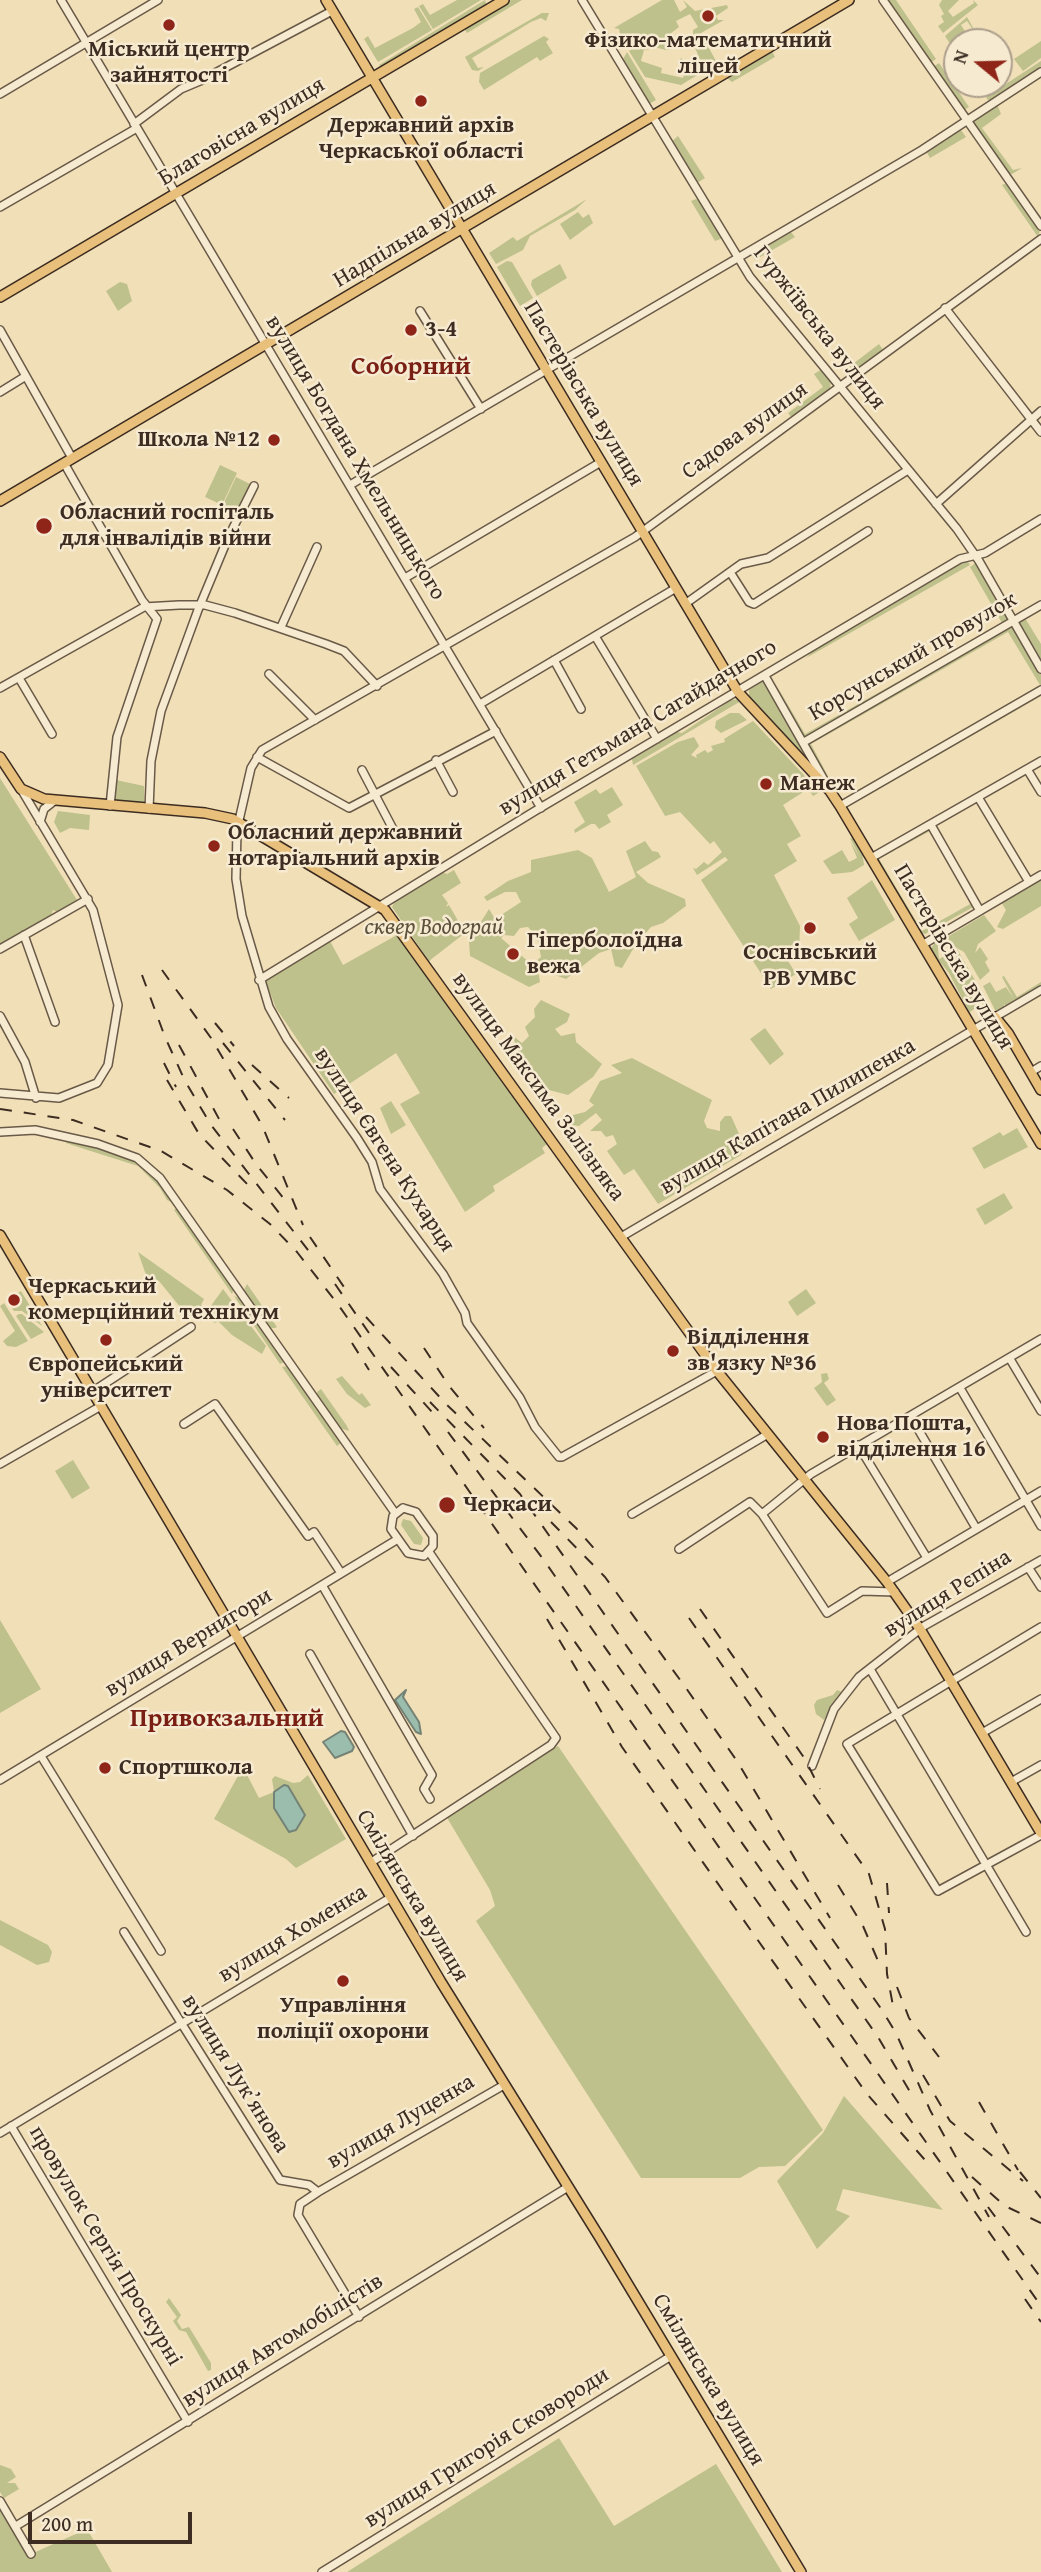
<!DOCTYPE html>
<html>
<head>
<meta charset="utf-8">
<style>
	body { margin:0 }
	#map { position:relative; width:1041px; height:2572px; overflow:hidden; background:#f1dfb8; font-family:"Gentium Book Plus",serif }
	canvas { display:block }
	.north { position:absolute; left:943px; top:28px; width:70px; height:70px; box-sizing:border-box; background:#f6ead1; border:2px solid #ac9e8b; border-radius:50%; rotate:289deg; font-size:19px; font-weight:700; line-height:28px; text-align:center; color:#3c2c21 }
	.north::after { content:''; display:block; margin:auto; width:24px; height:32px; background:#8f2418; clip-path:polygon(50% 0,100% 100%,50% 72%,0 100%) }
	.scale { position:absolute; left:28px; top:2512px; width:164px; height:32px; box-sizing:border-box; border:4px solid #3c2c21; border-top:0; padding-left:9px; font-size:21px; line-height:24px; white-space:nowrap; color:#3c2c21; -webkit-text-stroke:5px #f6ead1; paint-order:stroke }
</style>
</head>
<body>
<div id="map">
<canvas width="1041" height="2572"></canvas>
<div class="north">N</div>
<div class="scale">200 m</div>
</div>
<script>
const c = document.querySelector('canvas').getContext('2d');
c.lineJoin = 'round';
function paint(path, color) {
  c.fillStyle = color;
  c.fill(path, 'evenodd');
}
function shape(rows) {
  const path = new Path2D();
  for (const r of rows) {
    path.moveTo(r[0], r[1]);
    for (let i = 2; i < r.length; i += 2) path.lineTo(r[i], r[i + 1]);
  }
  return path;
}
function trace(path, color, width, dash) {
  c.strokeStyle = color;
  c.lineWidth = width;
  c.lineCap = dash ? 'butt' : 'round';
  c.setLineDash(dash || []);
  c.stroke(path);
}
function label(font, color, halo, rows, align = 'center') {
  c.font = font + ' "Gentium Book Plus",serif';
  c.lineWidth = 5;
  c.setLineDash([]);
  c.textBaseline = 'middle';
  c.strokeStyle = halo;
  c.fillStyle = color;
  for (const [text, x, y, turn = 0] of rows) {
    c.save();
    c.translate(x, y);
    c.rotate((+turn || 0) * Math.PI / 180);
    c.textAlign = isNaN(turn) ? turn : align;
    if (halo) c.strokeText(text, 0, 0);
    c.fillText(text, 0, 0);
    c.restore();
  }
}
paint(shape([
	[457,0,481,0,433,29,419,6,423,4,430,15],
	[485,0,487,6,381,68,379,65],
	[511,0,522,0,467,33,464,28],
	[662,0,674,0,680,12,687,7,683,0,695,11,727,5,728,8,716,16,718,20,724,20,701,33,717,63,704,69,693,43,693,30,698,27,690,14,676,21,679,27,670,34,674,42,685,40,681,48,666,50,621,39,619,29,614,28],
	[887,0,896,0,936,59,930,63],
	[942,0,959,0,948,11,953,17,974,3,973,0,978,5,943,33,938,26,944,22,941,16,944,14,939,5],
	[418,7,432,30,378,62,364,39,368,36,375,48,413,28,421,22,414,9],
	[542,13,549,13,546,21,541,18,531,22,472,58,478,68,484,67,478,71,472,70,465,57],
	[967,17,980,40,967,21,961,25,972,42,957,42,957,54,945,36],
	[544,36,549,39,546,42,553,53,540,61,537,57,484,90,479,82,480,73],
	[1041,41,1041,58,1023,71,1014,59],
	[638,45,651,49,644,50,641,61,662,68,661,73,683,78,687,66,677,63,681,58,699,74,681,85,645,77,629,51],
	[772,51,775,57,732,82,727,78],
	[627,52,656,100,649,104,622,61],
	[1041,61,1041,69,991,101,988,100,986,97],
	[939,63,969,107,964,110,933,67],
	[997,104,1001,114,982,128,1013,170,1022,168,1012,174,1006,173,972,121],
	[961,130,966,137,930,158,926,151],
	[678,136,705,178,697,183,671,142],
	[1007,183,1040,230,1038,237,1002,185],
	[587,199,575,210,530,236,523,250,496,264,489,253,513,237,517,241],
	[696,199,699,200,723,238,715,241,691,201],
	[578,212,583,218,589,214,593,223,570,240,560,224],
	[790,231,795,237,755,260,751,254],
	[507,261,512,262,533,298,520,306,497,267],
	[560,264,567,278,537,296,531,285,532,280],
	[120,282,127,284,132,301,118,311,106,291],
	[879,344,884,351,848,376,845,370],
	[822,369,831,381,830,389,792,418,788,413,823,387,814,374],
	[220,465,237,473,222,505,205,497],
	[236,477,252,485,239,515,222,507],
	[967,560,970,565,806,658,813,651],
	[977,562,1010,619,804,737,774,681,805,734,1002,623,970,567],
	[1025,618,1041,644,1041,665,1018,624],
	[1012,627,1041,673,1041,687,845,800,844,798,1040,685,1008,632,811,744,829,778,808,744,810,740],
	[763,681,766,682,814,767,749,698,749,690],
	[1041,692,1041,696,848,807,847,804],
	[739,699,741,701,633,765,632,759,677,732,682,733,731,700],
	[730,713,739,713,747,720,721,733,715,728,716,721],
	[753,721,820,792,813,796,808,789,783,805,801,836,787,844,797,861,774,875,800,926,799,954,788,961,796,974,771,989,701,880,728,860,725,857,697,875,693,868,696,869,704,862,708,865,722,852,714,841,710,844,680,812,665,816,636,766,678,742,694,737,699,746,691,755,697,758,696,755,705,750,708,753,713,750,711,746,725,742,724,739],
	[0,778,77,900,57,912,53,910,51,915,0,947],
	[116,780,144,786,144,802,115,802],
	[612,787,623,805,607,815,611,822,599,829,595,824,591,824,575,833,574,830,585,822,574,802,596,789,600,794],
	[58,811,90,815,89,830,70,828,60,833,54,822],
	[927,830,931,830,975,906,925,934,921,933,877,857],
	[930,831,972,903,922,931,879,859],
	[850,838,855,839,862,850,864,865,852,872,832,874,823,861,842,850,849,862,857,858,850,841,859,856],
	[645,841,652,851,658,852,661,857,636,872,648,883,685,899,686,906,663,923,651,927,636,944,622,968,615,966,611,949,599,953,566,979,555,975,544,967,533,964,541,957,537,937,528,927,520,928,514,936,504,935,501,938,538,970,540,982,529,987,470,956,469,941,489,909,495,919,521,902,516,892,505,892,487,901,484,897,508,881,531,872,531,860,578,850,592,858,609,892,636,877,626,851],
	[454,870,461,883,442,895,448,903,446,907,449,905,465,933,429,961,392,907,395,901,442,872,447,874],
	[1041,879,1041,906,1003,929,997,927,1006,910,1001,902],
	[872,880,895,920,859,941,849,924,858,918,847,898],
	[984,915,996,931,978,944,975,953,980,947,988,959,985,962,990,971,980,980,964,952,942,940],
	[397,935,547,1144,542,1148,545,1153,493,1186,495,1191,465,1212,400,1104,420,1093,396,1053,334,1094,276,1008,265,980,330,941,343,965],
	[937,939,939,959,957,949,975,980,961,990,975,982,978,985,964,996,980,989,989,1004,984,1005,974,996,977,1007,970,1012,968,1010,949,973,930,950],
	[1004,976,1017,997,1041,982,1041,986,1007,1007,1004,1004,1004,1008,996,1012,983,986,990,982,996,992,1006,987,1014,999,1002,977],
	[541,1000,570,1014,567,1022,555,1029,561,1036,575,1033,576,1042,602,1064,593,1077,568,1095,549,1090,538,1081,521,1057,512,1035,522,1043,529,1036,525,1027,535,1017,534,1009],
	[765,1028,784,1054,770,1065,750,1039],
	[632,1058,712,1100,704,1121,707,1128,720,1131,720,1122,725,1116,731,1116,745,1147,741,1155,658,1204,634,1169,624,1175,607,1151,617,1144,613,1135,606,1137,601,1131,590,1131,602,1120,596,1113,579,1126,570,1125,573,1115,585,1112,594,1105,589,1101,600,1081,622,1073,611,1065],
	[391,1101,406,1125,391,1134,380,1108],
	[1017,1128,1028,1147,984,1169,972,1148,1000,1132,1003,1136],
	[67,1139,130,1159,159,1183,173,1203,167,1200,160,1188,138,1166,75,1146,66,1143],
	[1004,1193,1013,1208,985,1225,976,1209],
	[178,1207,234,1289,232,1294,174,1210],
	[138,1252,204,1299,201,1305,208,1310,223,1289,266,1346,262,1354,232,1335,218,1321,215,1323,196,1310,189,1318,159,1281,153,1285,146,1275],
	[247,1284,277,1327,275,1328,270,1328,244,1290],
	[806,1289,816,1303,797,1316,788,1302],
	[21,1291,42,1326,22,1311,14,1311,7,1300],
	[234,1296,241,1299,284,1362,280,1364],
	[4,1303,28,1341,16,1347,7,1346,3,1341,15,1331,0,1306],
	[19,1314,22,1314,44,1332,31,1339,16,1316],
	[288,1366,341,1443,337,1446,282,1367],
	[827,1373,829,1379,824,1383,836,1400,827,1406,814,1388,822,1382,821,1374],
	[342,1376,359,1395,362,1393,371,1405,365,1408,347,1394,336,1379],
	[321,1389,347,1426,349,1431,340,1428,318,1397,317,1392],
	[73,1460,90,1488,72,1499,55,1471],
	[403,1519,411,1521,423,1538,421,1545,414,1544,401,1525],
	[0,1620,41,1689,0,1713],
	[837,1690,842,1692,824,1720,816,1714,814,1705,817,1700,833,1695],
	[558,1746,823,2130,785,2166,759,2167,740,2178,641,2178,476,1921,495,1906,490,1890,446,1816],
	[243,1767,259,1798,274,1792,272,1779,275,1776,293,1783,300,1782,308,1775,346,1839,296,1868,286,1859,214,1819],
	[0,1920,48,1945,52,1952,49,1962,37,1965,0,1945],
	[844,2096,943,2210,843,2189,836,2210,850,2216,817,2249,777,2181,823,2133],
	[169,2298,181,2315,177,2321,182,2329,189,2327,211,2363,211,2370,208,2371,186,2332,179,2330,173,2321,177,2317,166,2302],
	[559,2438,614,2526,716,2464,782,2572,347,2572],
	[0,2465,11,2469,16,2477,7,2483,15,2483,19,2489,4,2498,0,2492],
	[0,2503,31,2554,87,2529,112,2572,0,2572]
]), '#bec18c');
const water = shape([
	[406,1690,403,1697,419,1722,421,1734,416,1732,395,1700,406,1690],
	[341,1731,345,1732,354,1747,352,1751,335,1758,323,1742,341,1731],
	[284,1785,288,1786,305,1815,296,1830,289,1832,274,1808,274,1792,284,1785]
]);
paint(water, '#9bbdae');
trace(water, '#758376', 2);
const minor = shape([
	[61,0,541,808],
	[582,0,750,277,957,529,979,561,1041,669],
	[883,0,1041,226],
	[0,94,158,0],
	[134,124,181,89,200,81,332,11],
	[0,207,137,128],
	[945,308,1041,432],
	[420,311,481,409],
	[0,330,72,458],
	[0,392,26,376],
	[64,463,142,600,157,619,117,737,110,806],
	[350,485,922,150,1041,72],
	[936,504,1041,411],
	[730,572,749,602,754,604,868,531],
	[405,578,601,462],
	[685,604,741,564,768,558,908,470],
	[281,627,317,547],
	[595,636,657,739],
	[554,660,581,709],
	[269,674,315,720],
	[765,676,828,787],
	[19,678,52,734],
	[0,688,144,607,179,605,205,605,235,613,326,644,344,651,377,686],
	[480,704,676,588],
	[804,742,1041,605],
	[257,757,349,808,496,731],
	[436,760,453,792],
	[1027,769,1041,792],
	[362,770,394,831],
	[978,797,1029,882],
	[840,806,1041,690],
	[149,809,151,761,161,711,198,610,228,538,254,486],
	[40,822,44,809,54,801],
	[931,825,980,911],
	[871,858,1041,761],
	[24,935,55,1022],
	[922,945,1041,875],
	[0,949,88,899],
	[259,980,535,811,960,559,985,553,1041,519],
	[0,1016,25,1062,36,1098],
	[1031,1072,1041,1066],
	[0,1093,59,1098,97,1083,108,1065,118,1005,93,910,21,789],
	[0,1132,35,1130,98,1144,137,1158,160,1178,395,1513],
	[621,1237,1041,990],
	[1010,1359,1041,1411],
	[717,1371,562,1457,559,1457,535,1427,520,1398,467,1323,465,1313,443,1274,380,1189,372,1162,357,1138,287,1039,269,1007,242,916,236,879,237,829,251,768,262,750,635,537,1041,239],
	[960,1388,1041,1526],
	[92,1392,191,1327],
	[911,1417,976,1528],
	[184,1424,215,1404,308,1536,314,1532,341,1573],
	[858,1445,927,1558],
	[0,1464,101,1406],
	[403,1508,416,1512,433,1536,433,1546,424,1556,408,1553,391,1529,393,1516,403,1508],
	[632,1514,768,1434],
	[762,1514,811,1474,1041,1339],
	[679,1549,750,1502,762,1514,827,1613,862,1591,895,1592],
	[1028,1567,1041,1587],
	[887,1582,1041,1491],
	[322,1585,432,1775,424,1789,430,1799],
	[1041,1627,847,1744,938,1891,1041,1835],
	[310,1654,413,1836],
	[870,1669,1026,1932],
	[982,1733,1041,1699],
	[41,1756,161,1951],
	[812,1766,834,1709,859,1677,924,1626,1041,1560],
	[0,1780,398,1539],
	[1011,1782,1041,1765],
	[370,1863,551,1745,556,1738,429,1552],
	[124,1932,280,2180,309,2185,318,2192,300,2204,298,2215,359,2317],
	[11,2126,188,2422],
	[0,2133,390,1898],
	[318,2192,504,2085],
	[0,2501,31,2554],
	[16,2526,568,2187],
	[322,2572,671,2356]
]);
const major = shape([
	[326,0,738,692,830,791,840,806,1041,1144],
	[0,297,504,0],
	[0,501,849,0],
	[0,757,21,789,44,799,205,813,233,819,385,910,717,1371,887,1582,920,1629,1041,1833],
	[995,1017,1008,1033,1041,1090],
	[0,1235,441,1982,600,2238,801,2572]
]);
trace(minor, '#695947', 10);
trace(major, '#3c2c21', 12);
trace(minor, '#f6ead1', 7);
trace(major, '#e8c07c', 9);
trace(shape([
	[162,970,211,1038,262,1125,303,1225],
	[142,975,165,1037,185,1081,211,1125,311,1254],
	[215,1023,234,1046],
	[223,1043,285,1120],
	[179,1045,219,1119],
	[164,1063,176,1087],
	[252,1065,289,1098],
	[167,1080,199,1134,248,1185],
	[0,1109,73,1120,161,1151,227,1190,270,1224,297,1252,337,1303,1041,2306],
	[233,1129,256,1164,289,1205],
	[310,1237,346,1290],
	[335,1284,369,1333],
	[366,1317,447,1405,576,1528,599,1554],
	[352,1343,369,1370],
	[424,1348,449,1386,484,1428],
	[391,1367,433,1413],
	[430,1402,520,1494,882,2010,896,2033,930,2110,989,2217],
	[448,1432,543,1559,878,2037,913,2097],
	[551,1522,605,1577,686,1688,737,1761,830,1918],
	[700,1609,805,1759,820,1789],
	[689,1618,869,1874,885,1929,887,1974,894,2011],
	[547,1619,622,1747,735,1908,867,2094,932,2168],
	[887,1883,889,1913],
	[838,1885,863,1926,882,1970],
	[897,1987,909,2018,939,2057],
	[923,2075,950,2121,1023,2181],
	[979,2102,1018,2170],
	[1020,2172,1041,2198],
	[972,2177,1005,2206,1041,2223],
	[988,2207,1041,2278],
	[1025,2299,1041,2322]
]), '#3c2c21', 2, [12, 12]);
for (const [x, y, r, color] of [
	[708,16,7,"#8f2418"],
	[169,25,7,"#8f2418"],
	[421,101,7,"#8f2418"],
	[411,330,7,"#8f2418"],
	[274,440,7,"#8f2418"],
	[44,526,9,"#8f2418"],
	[766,784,7,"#8f2418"],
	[214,846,7,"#8f2418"],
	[810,928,7,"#8f2418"],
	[513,954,7,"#8f2418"],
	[14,1300,7,"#8f2418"],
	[106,1340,7,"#8f2418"],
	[673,1351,7,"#8f2418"],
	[823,1437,7,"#8f2418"],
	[447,1505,9,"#8f2418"],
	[105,1768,7,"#8f2418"],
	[343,1981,7,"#8f2418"]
]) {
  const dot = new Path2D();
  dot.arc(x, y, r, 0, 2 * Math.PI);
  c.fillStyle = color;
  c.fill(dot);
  trace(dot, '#f6ead1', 2.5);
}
label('bold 23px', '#3c2c21', '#f6ead1', [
	["Фізико-математичний",708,41,"center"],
	["ліцей",708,67,"center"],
	["Міський центр",169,50,"center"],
	["зайнятості",169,76,"center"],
	["Державний архів",421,126,"center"],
	["Черкаської області",421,152,"center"],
	["3-4",425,330],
	["Школа №12",260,440,"right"],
	["Обласний госпіталь",60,513],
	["для інвалідів війни",60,539],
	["Манеж",780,784],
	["Обласний державний",228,833],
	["нотаріальний архів",228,859],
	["Гіперболоїдна",527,941],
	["вежа",527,967],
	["Соснівський",810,953,"center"],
	["РВ УМВС",810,979,"center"],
	["Черкаський",28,1287],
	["комерційний технікум",28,1313],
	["Відділення",687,1338],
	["зв'язку №36",687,1364],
	["Європейський",106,1365,"center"],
	["університет",106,1391,"center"],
	["Нова Пошта,",837,1424],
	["відділення 16",837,1450],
	["Черкаси",463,1505],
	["Спортшкола",119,1768],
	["Управління",343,2006,"center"],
	["поліції охорони",343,2032,"center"]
], 'left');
label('23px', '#3c2c21', '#f6ead1', [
	["Благовісна вулиця",242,132,-31],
	["Надпільна вулиця",415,235,-31],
	["Гуржіївська вулиця",819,328,52],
	["Пастерівська вулиця",583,394,59],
	["Садова вулиця",745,431,-36],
	["вулиця Богдана Хмельницького",355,458,59],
	["Корсунський провулок",913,657,-30],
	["вулиця Гетьмана Сагайдачного",638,728,-31],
	["Пастерівська вулиця",953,957,59],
	["вулиця Максима Залізняка",538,1087,54],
	["вулиця Капітана Пилипенка",788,1117,-30],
	["вулиця Євгена Кухарця",384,1150,57],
	["вулиця Рєпіна",948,1594,-32],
	["вулиця Вернигори",189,1643,-31],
	["Смілянська вулиця",412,1896,59],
	["вулиця Хоменка",293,1934,-31],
	["вулиця Лукʼянова",235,2074,58],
	["вулиця Луценка",401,2122,-30],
	["провулок Сергія Проскурні",105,2246,59],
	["вулиця Автомобілістів",283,2341,-32],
	["Смілянська вулиця",708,2380,59],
	["вулиця Григорія Сковороди",487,2448,-32]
]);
label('italic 23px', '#5c513c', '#f6ead1', [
	["сквер Водограй",434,928]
]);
label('bold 26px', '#7a1f14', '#f6ead1', [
	["Соборний",411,367],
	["Привокзальний",227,1719]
]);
</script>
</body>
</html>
